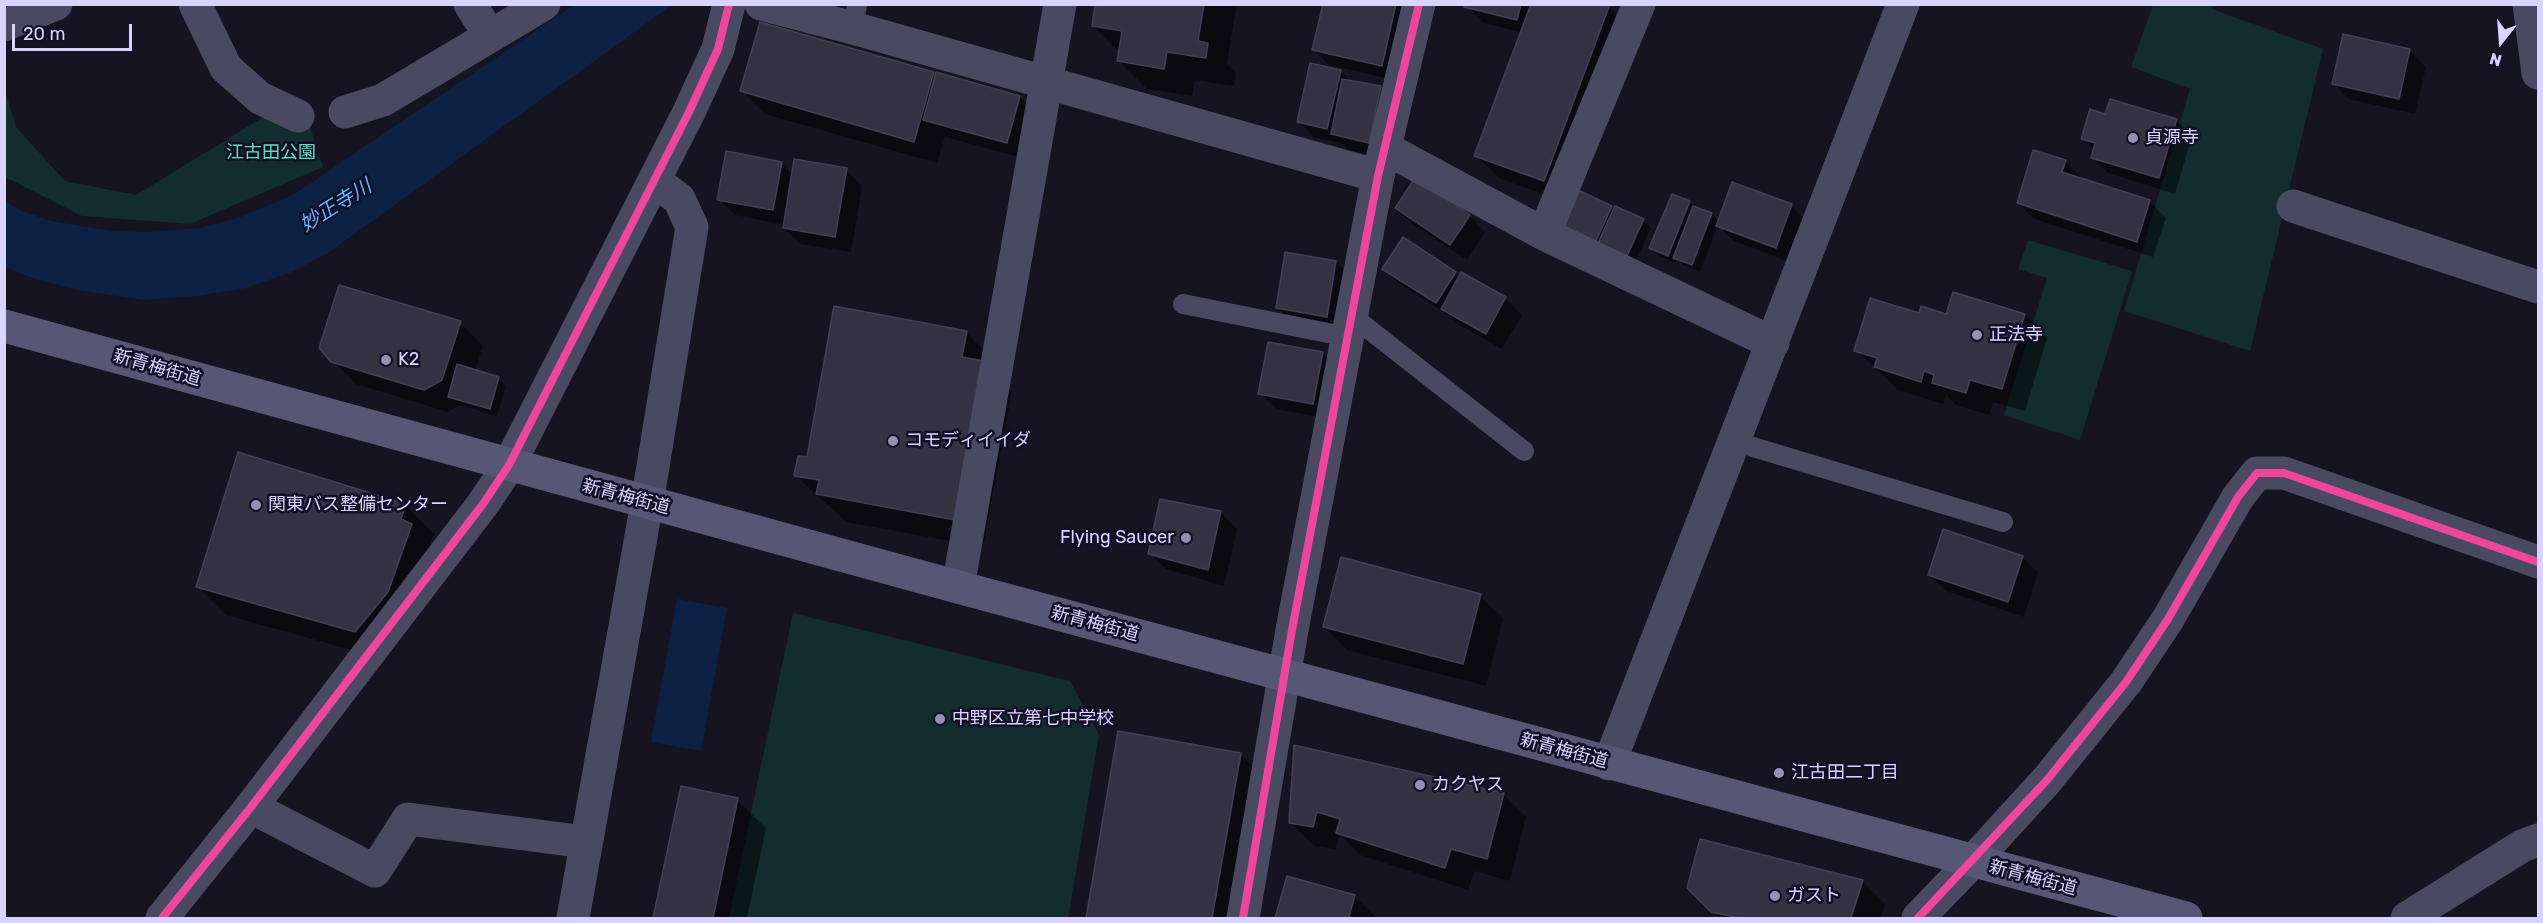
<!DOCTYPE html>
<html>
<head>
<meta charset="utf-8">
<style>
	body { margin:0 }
	#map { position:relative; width:2543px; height:923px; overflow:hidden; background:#161421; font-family:Rubik,sans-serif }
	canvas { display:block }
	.frame { position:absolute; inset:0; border:6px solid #d9d4ff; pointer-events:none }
	.north { position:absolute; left:2471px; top:12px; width:60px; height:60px; -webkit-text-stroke:4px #130f26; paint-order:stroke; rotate:197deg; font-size:16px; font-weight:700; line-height:24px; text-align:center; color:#d9d4ff }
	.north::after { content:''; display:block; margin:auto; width:21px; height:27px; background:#d9d4ff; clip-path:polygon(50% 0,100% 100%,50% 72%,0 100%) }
	.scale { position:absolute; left:12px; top:24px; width:120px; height:27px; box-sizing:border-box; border:3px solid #d9d4ff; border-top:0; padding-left:8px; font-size:18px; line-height:21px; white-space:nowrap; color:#d9d4ff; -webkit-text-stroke:4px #130f26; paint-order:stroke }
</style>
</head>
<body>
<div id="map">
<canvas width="2543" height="923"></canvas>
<div class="frame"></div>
<div class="north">N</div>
<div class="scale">20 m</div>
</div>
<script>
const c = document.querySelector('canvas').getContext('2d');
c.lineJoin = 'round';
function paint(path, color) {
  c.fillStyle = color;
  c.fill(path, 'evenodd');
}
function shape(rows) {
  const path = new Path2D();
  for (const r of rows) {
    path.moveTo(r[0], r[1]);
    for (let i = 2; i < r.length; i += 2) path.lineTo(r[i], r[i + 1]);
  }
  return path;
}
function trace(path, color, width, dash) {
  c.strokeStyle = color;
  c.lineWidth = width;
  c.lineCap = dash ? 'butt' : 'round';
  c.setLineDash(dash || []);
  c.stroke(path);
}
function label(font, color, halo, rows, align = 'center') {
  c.font = font + ' Rubik,"Noto Sans JP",sans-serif';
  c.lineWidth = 5;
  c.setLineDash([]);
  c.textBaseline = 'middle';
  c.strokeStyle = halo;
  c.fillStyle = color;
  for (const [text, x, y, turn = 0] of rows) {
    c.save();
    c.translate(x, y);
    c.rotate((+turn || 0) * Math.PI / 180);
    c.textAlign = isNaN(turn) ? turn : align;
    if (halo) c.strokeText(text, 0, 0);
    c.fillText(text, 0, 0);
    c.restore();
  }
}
paint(shape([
	[2153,5,2213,5,2212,9,2323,49,2250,351,2124,311,2190,89,2131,67],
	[4,87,16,127,65,181,136,195,265,116,310,127,323,167,190,224,82,216,5,177],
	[2028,240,2132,271,2080,440,2004,415,2047,278,2018,269],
	[793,613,1070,681,1099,735,1068,918,729,918]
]), '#132c2d');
paint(shape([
	[574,5,672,5,328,253,292,272,246,288,197,296,143,300,78,290,35,279,5,267,5,201,22,211,51,221,112,231,150,232,199,228,238,218,293,195],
	[677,599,727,608,701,751,651,742]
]), '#0d2144');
paint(shape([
	[1097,4,1237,4,1227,64,1236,73,1234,86,1195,80,1192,96,1147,89,1119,61,1120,53,1093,26],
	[1324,4,1400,4,1413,17,1398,81,1329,65,1313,49],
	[1466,4,1606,4,1632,29,1567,203,1499,178,1476,156,1522,33,1482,22],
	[761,24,934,74,937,77,1020,97,1036,113,1023,158,945,137,937,163,765,114,742,91],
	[2409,50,2426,67,2415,114,2349,99,2333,83],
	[1341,71,1351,82,1380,88,1396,104,1385,158,1348,150,1343,144,1314,137,1298,121],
	[2106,116,2176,120,2192,136,2175,194,2108,173,2092,157,2094,150,2082,138],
	[2065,161,2081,177,2080,179,2150,202,2166,218,2153,257,2034,219,2018,203],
	[781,163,793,175,846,170,862,186,851,252,801,244,784,228,785,225,735,215,719,199],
	[1415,180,1470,216,1485,232,1467,260,1412,224,1397,208],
	[1733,184,1791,206,1808,222,1792,263,1734,241,1718,225,1700,272,1683,265,1677,260,1676,263,1659,256,1651,248,1672,196,1711,214,1719,222],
	[1611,207,1614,210,1643,220,1651,228,1634,265,1564,229],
	[1403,239,1460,277,1461,274,1506,299,1522,315,1502,349,1458,324,1451,317,1400,284,1384,268],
	[1336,262,1352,278,1343,332,1294,324,1277,308],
	[1920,315,2025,315,2047,338,2025,411,1993,402,1989,415,1956,405,1946,395,1943,404,1898,390,1856,350],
	[460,323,483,346,475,371,498,378,506,386,497,416,460,405,448,412,356,384,332,361],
	[966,332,994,361,992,371,1012,391,983,547,846,522,796,476,808,459],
	[1322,353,1338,369,1329,419,1276,409,1260,393],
	[405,505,434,534,430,544,440,554,416,620,384,659,226,615,198,587],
	[1221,513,1237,529,1224,586,1166,569,1150,553],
	[2022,557,2038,573,2024,617,1946,591,1929,575],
	[1480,596,1503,618,1486,686,1347,650,1324,627],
	[1119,733,1240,754,1269,783,1245,918,1087,918],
	[1296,747,1503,794,1526,817,1510,881,1474,871,1468,890,1360,855,1340,835,1336,849,1314,846,1291,823],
	[682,788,737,800,766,828,747,918,655,918],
	[1288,878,1354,896,1377,918,1276,918],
	[1862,881,1885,904,1881,918,1720,918,1688,887]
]), '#0007');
const building = shape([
	[1095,4,1204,4,1198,41,1208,43,1206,58,1167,52,1164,69,1117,61,1122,31,1092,26,1095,4],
	[1323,4,1396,4,1382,66,1312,50,1323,4],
	[1465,4,1521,4,1517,20,1464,7,1465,4],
	[1531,4,1610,4,1544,181,1474,156,1531,4],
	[760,22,934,72,914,142,740,91,760,22],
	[2343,34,2410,49,2399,99,2332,84,2343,34],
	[1310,63,1341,70,1327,129,1297,122,1310,63],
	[936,72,1020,96,1007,143,923,120,936,72],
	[1342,79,1381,86,1369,143,1331,134,1342,79],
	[2110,99,2177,119,2159,178,2091,158,2095,143,2081,139,2090,109,2105,114,2110,99],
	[2033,150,2066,160,2062,172,2150,200,2137,242,2017,203,2033,150],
	[726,151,782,162,773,210,717,200,726,151],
	[794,159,847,168,835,237,783,228,794,159],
	[1415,178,1470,215,1450,245,1395,208,1415,178],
	[1732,182,1792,204,1776,248,1716,226,1732,182],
	[1580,191,1612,206,1595,243,1563,229,1580,191],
	[1672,194,1690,201,1668,256,1649,248,1672,194],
	[1615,206,1644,219,1626,258,1597,245,1615,206],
	[1693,206,1712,213,1692,265,1673,258,1693,206],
	[1403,237,1456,272,1436,303,1382,269,1403,237],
	[1285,252,1336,261,1327,317,1276,308,1285,252],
	[1461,272,1506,297,1486,334,1441,309,1461,272],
	[339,285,461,321,442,380,424,390,331,362,319,348,339,285],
	[1953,292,2025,314,2002,389,1970,380,1966,393,1932,383,1934,375,1924,371,1921,382,1874,367,1877,358,1854,351,1870,298,1919,313,1921,306,1946,314,1953,292],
	[834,306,967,331,962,357,984,361,955,520,816,494,819,480,794,476,798,456,807,457,834,306],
	[1268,342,1323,352,1313,404,1258,394,1268,342],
	[457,364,499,377,490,409,448,397,457,364],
	[238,452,406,504,401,519,412,524,388,592,355,632,196,587,238,452],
	[1160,499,1221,511,1208,570,1148,554,1160,499],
	[1943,529,2023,556,2008,602,1928,575,1943,529],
	[1341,557,1481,594,1463,664,1323,627,1341,557],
	[1118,731,1241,753,1212,918,1086,918,1118,731],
	[1294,745,1504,793,1487,859,1451,849,1445,868,1336,833,1340,819,1317,812,1313,827,1289,823,1294,745],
	[681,786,738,798,713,918,653,918,681,786],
	[1700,839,1863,880,1851,918,1739,918,1711,912,1687,888,1700,839],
	[1287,876,1355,895,1349,917,1353,918,1275,918,1287,876]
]);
paint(building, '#343243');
trace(building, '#433f54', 1.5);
trace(shape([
	[853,28,857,4],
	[1183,304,1348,337],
	[1352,316,1524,451],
	[1733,441,2003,522]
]), '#4a4962', 20);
trace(shape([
	[195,4,226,68,260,98,298,116],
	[470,4,490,36],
	[761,4,853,28,1378,176],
	[2529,4,2538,73],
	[4,25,56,4],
	[345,112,383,100,544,4],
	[1385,148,1544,234,1773,343],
	[2293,206,2538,287],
	[1544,234,1639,4],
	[509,465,689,112,718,49,729,4],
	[958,587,1060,4],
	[1609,764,1903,4],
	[251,807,375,871,408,819,585,842],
	[1973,861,2047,780,2126,682,2168,619,2238,497,2257,473,2284,473,2538,562],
	[573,918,647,503,692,227,679,199,655,181],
	[2407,918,2522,846,2538,840]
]), '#4a4962', 33);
trace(shape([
	[162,918,251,807,483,504,509,465],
	[1243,918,1292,630,1378,176,1419,4],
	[1918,918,1973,861]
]), '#4a4962', 33);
trace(shape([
	[4,326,958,587,2186,918]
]), '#575674', 33);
trace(shape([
	[162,918,251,807,483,504,509,465,689,112,718,49,729,4],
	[1243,918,1292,630,1378,176,1419,4],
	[1918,918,2047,780,2126,682,2168,619,2238,497,2257,473,2284,473,2538,562]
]), '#ed469a', 8);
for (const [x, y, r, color] of [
	[2133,138,6,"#9591b1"],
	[1977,335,6,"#9591b1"],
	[386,360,6,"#9591b1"],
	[893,441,6,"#9591b1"],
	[256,505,6,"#9591b1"],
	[1186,538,6,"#9591b1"],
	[940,719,6,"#9591b1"],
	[1779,773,6,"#9591b1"],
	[1420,785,6,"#9591b1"],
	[1775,896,6,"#9591b1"]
]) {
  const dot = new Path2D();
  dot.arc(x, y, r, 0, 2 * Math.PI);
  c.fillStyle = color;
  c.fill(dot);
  trace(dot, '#130f26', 2);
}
label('18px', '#d9d4ff', '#130f26', [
	["貞源寺",2145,138],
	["正法寺",1989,335],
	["K2",398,360],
	["コモディイイダ",905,441],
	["関東バス整備センター",268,505],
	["Flying Saucer",1174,538,"right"],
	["中野区立第七中学校",952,719],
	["江古田二丁目",1791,773],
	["カクヤス",1432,785],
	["ガスト",1787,896]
], 'left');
label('18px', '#5fe0c0', '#130f26', [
	["江古田公園",271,153]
]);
label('18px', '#d9d4ff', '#130f26', [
	["新青梅街道",157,368,16],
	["新青梅街道",626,497,15],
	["新青梅街道",1095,624,15],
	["新青梅街道",1564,751,15],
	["新青梅街道",2033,878,15]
]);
label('italic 20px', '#62b6ff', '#130f26', [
	["妙正寺川",336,206,-32]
]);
</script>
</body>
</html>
